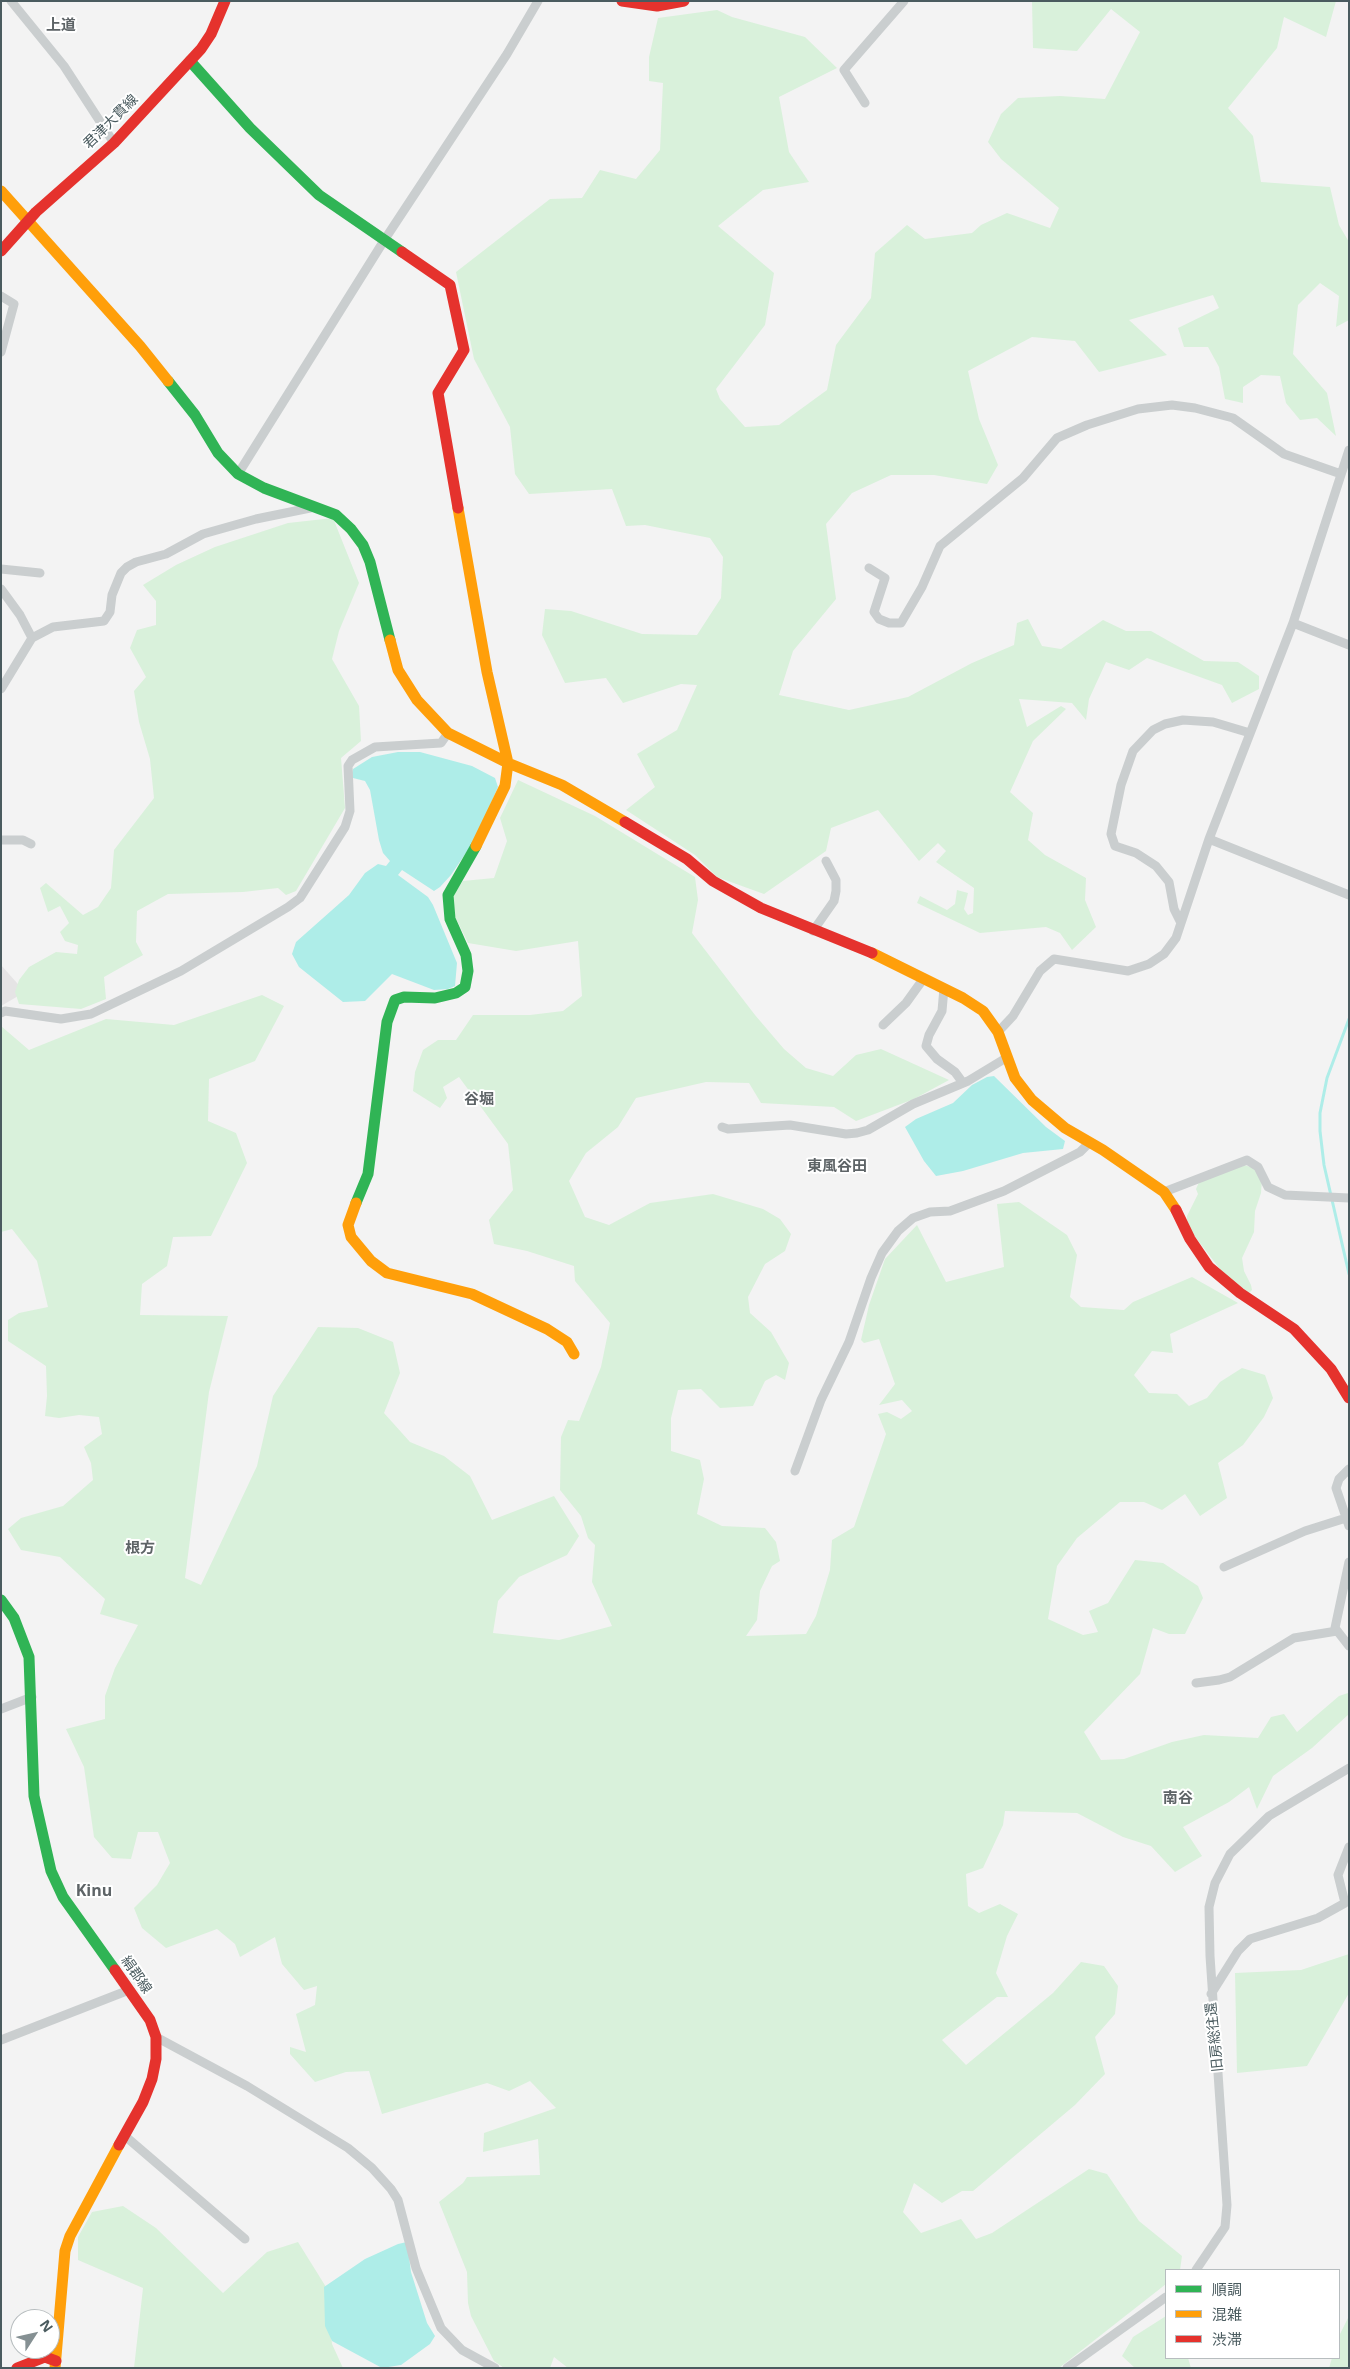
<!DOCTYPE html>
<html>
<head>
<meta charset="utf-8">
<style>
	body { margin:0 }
	#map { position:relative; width:1350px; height:2369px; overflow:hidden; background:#f3f3f3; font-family:"Open Sans","Noto Sans JP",sans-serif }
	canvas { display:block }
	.frame { position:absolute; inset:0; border:2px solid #4a5b5f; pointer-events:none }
	.legend { position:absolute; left:1165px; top:2269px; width:175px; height:90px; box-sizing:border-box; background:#fff; border:1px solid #b7bdbf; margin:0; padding:6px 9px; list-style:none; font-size:15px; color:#4a5b5f }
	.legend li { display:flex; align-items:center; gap:10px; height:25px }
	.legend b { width:25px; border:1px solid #b7bdbf }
	.north { position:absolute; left:10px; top:2309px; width:50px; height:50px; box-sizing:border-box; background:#fff; border:1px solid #b7bdbf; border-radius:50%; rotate:55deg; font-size:14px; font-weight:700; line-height:20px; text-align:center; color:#4a5b5f }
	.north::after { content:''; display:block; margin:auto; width:18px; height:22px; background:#859093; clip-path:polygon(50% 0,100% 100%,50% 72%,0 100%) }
</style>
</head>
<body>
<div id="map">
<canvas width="1350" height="2369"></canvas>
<div class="frame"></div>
<ul class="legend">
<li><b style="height:6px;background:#30b455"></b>順調</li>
<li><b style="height:6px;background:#ff9f0a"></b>混雑</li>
<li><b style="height:6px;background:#e5322d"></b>渋滞</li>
</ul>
<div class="north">N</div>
</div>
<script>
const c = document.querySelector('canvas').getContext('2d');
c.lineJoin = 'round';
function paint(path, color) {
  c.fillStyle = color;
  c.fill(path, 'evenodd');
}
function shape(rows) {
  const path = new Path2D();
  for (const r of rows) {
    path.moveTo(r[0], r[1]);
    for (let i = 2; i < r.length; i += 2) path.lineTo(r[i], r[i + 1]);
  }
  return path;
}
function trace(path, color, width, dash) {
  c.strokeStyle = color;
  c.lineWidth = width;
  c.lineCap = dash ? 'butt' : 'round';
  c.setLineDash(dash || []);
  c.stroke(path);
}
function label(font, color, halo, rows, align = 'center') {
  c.font = font + ' "Open Sans","Noto Sans JP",sans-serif';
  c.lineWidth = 4;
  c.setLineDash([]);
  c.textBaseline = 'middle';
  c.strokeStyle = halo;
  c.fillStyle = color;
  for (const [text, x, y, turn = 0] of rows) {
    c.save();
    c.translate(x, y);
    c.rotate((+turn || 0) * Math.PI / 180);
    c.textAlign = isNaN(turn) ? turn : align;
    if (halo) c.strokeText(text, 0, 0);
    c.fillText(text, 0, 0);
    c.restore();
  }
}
paint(shape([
	[1,965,25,992,1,1006]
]), '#e5e4e5');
paint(shape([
	[1032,1,1336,1,1326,37,1284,17,1277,48,1228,108,1253,136,1261,182,1330,187,1339,225,1349,242,1349,320,1336,327,1339,296,1320,283,1298,305,1293,354,1327,393,1336,436,1317,418,1300,420,1286,403,1280,376,1261,375,1243,387,1243,403,1225,399,1219,367,1208,347,1184,347,1178,328,1219,308,1213,295,1129,320,1167,355,1099,372,1075,341,1032,337,968,371,979,419,998,465,987,484,934,475,891,475,852,493,826,524,836,599,793,651,779,695,849,710,908,697,972,663,1014,645,1017,623,1028,619,1042,646,1061,649,1103,620,1126,631,1151,631,1204,661,1238,662,1259,676,1259,689,1232,703,1222,685,1147,658,1129,670,1106,662,1089,699,1086,720,1072,703,1019,699,1027,727,1061,706,1066,709,1033,741,1010,792,1033,813,1028,840,1045,855,1086,878,1085,900,1096,927,1072,950,1060,933,1046,927,980,933,917,903,920,896,947,910,955,904,957,890,968,893,964,909,968,915,973,913,974,888,936,862,946,851,938,843,919,861,878,810,831,828,826,851,764,894,717,877,695,855,626,810,655,787,637,754,677,730,697,685,681,684,623,703,606,678,565,683,542,635,545,609,571,611,642,634,697,635,721,598,723,557,710,538,645,525,626,526,612,489,529,494,515,474,510,427,474,359,456,272,550,199,582,198,600,170,636,179,660,150,663,83,649,81,649,57,658,18,717,10,732,17,805,37,837,68,779,97,789,152,809,182,763,190,718,226,774,273,765,325,716,389,720,399,745,427,779,425,827,390,836,345,871,298,875,253,907,225,925,239,972,233,981,225,1007,213,1050,228,1059,208,1001,159,988,142,1001,114,1018,98,1060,96,1105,99,1140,32,1111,9,1077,51,1033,48],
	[333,518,359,583,339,631,332,659,359,706,361,741,341,758,345,808,296,891,286,895,278,888,243,892,168,894,137,911,136,942,143,955,104,977,106,999,81,1009,19,1004,15,992,19,980,29,967,56,952,77,954,78,945,65,941,60,932,69,923,60,906,48,912,40,888,46,883,83,915,98,907,111,888,114,850,154,798,150,759,139,722,134,691,146,677,130,648,137,630,156,625,156,601,143,585,176,565,215,547,288,523],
	[518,780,595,816,695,877,698,900,692,933,755,1015,784,1049,806,1068,833,1076,856,1055,881,1049,949,1080,914,1099,856,1121,834,1107,761,1103,749,1083,706,1082,636,1098,618,1127,586,1153,569,1181,585,1217,609,1225,650,1203,713,1194,763,1209,780,1219,791,1234,785,1251,765,1264,748,1297,750,1313,771,1332,789,1363,785,1380,776,1375,765,1381,753,1406,720,1408,701,1389,678,1390,671,1418,671,1451,700,1460,704,1479,697,1514,722,1526,765,1528,776,1542,780,1561,772,1566,760,1591,757,1620,746,1636,806,1634,816,1616,830,1570,832,1540,854,1527,886,1434,878,1414,887,1412,901,1419,912,1411,902,1400,879,1405,895,1384,879,1339,864,1343,861,1340,869,1305,885,1259,917,1225,946,1282,1004,1267,997,1204,1019,1202,1067,1235,1077,1255,1070,1297,1081,1307,1124,1310,1133,1302,1192,1277,1238,1303,1170,1334,1173,1353,1152,1351,1134,1375,1149,1393,1177,1394,1189,1406,1207,1398,1220,1382,1242,1368,1265,1375,1273,1398,1264,1417,1243,1445,1218,1463,1227,1498,1200,1516,1185,1494,1162,1510,1144,1502,1120,1502,1077,1538,1057,1566,1048,1619,1083,1635,1098,1632,1089,1611,1108,1603,1135,1560,1163,1563,1198,1586,1203,1598,1185,1634,1169,1634,1153,1628,1140,1674,1084,1732,1101,1760,1124,1759,1172,1742,1204,1735,1258,1738,1271,1717,1284,1714,1297,1732,1339,1696,1348,1693,1349,1714,1312,1748,1273,1776,1257,1809,1249,1787,1229,1802,1183,1827,1202,1856,1175,1872,1151,1846,1123,1837,1077,1813,1005,1811,1003,1825,983,1868,966,1874,968,1906,979,1913,1000,1904,1018,1914,1007,1936,996,1973,1008,1997,997,1997,942,2040,966,2065,1053,1993,1081,1962,1104,1966,1118,1986,1115,2014,1095,2037,1105,2074,1075,2105,973,2191,962,2191,942,2203,914,2183,903,2212,921,2233,961,2219,976,2239,992,2233,1089,2169,1107,2174,1139,2221,1182,2256,1180,2270,1166,2270,1166,2284,1059,2368,568,2368,554,2357,550,2368,504,2368,494,2361,471,2316,468,2303,467,2272,439,2202,463,2183,467,2177,540,2175,538,2139,483,2152,484,2133,556,2108,530,2081,509,2091,487,2083,382,2114,369,2071,346,2072,315,2082,290,2054,290,2047,306,2052,296,2014,315,2005,317,1986,304,1990,282,1964,275,1937,240,1957,235,1944,217,1929,166,1948,142,1928,134,1908,157,1885,170,1863,158,1832,138,1832,131,1859,112,1858,94,1837,84,1767,66,1729,105,1719,105,1696,115,1668,138,1625,100,1614,105,1599,60,1557,21,1550,8,1529,21,1518,63,1506,93,1480,91,1463,84,1447,102,1434,99,1417,79,1415,59,1418,45,1416,47,1396,46,1366,8,1341,8,1320,19,1313,48,1307,37,1261,12,1229,1,1232,1,1026,29,1050,106,1019,174,1025,262,995,284,1006,255,1061,209,1079,208,1121,236,1133,247,1163,211,1236,173,1237,167,1266,142,1284,140,1315,228,1316,209,1392,185,1578,201,1585,257,1466,273,1396,318,1327,358,1328,393,1342,400,1373,384,1413,410,1442,444,1456,470,1476,492,1520,554,1496,579,1536,567,1555,519,1577,498,1601,493,1633,559,1640,612,1626,592,1582,595,1545,588,1538,581,1516,560,1490,561,1437,568,1420,579,1421,601,1367,610,1323,575,1281,574,1266,527,1251,494,1244,489,1220,513,1190,508,1144,459,1077,443,1087,447,1098,440,1108,413,1091,415,1072,423,1050,438,1040,456,1040,473,1015,530,1015,563,1011,582,996,578,941,516,951,468,943,448,902,463,881,494,878,507,841,500,818],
	[1244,1165,1254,1168,1262,1179,1261,1193,1255,1211,1254,1232,1242,1258,1244,1271,1251,1285,1252,1290,1249,1293,1223,1273,1193,1234,1187,1221,1187,1216,1198,1194,1196,1189,1200,1180],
	[1349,1954,1349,1993,1307,2066,1237,2073,1235,1973,1301,1970],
	[123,2206,156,2228,223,2293,267,2252,298,2242,326,2287,332,2344,343,2368,134,2368,143,2288,78,2260,78,2237,92,2212],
	[1166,2316,1166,2358,1188,2358,1191,2368,1135,2368,1122,2356,1133,2337],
	[1349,2316,1349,2368,1329,2368,1332,2358,1339,2358,1339,2336]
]), '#d9f1db');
paint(shape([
	[398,752,420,752,472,766,495,778,498,787,476,838,451,875,440,887,434,891,402,870,398,875,428,897,433,905,457,963,455,986,448,989,434,990,392,974,365,1001,343,1002,299,967,292,954,296,942,349,895,365,873,378,864,386,866,390,861,383,853,379,840,370,790,365,781,353,778,352,773,353,769,372,757],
	[994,1076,1046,1127,1065,1141,1063,1149,1023,1153,963,1171,936,1176,924,1161,905,1127,916,1119,953,1103,972,1085,987,1077],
	[407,2242,411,2272,427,2323,435,2336,430,2344,401,2365,382,2368,332,2341,325,2326,324,2287,365,2259,398,2244]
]), '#aeede8');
trace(shape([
	[1349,1019,1327,1078,1320,1113,1320,1131,1324,1165,1349,1274]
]), '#aeede8', 3);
trace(shape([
	[11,1,64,66,114,143],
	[865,103,844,70,904,1],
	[1,296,14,304,1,352],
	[238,474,385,239,507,54,538,1],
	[869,568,885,578,874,612,879,619,889,623,901,623,922,587,940,546,1023,478,1057,438,1087,425,1138,409,1172,405,1195,408,1233,418,1284,454,1341,474],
	[1,569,40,573],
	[1,589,20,615,32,638,1,689],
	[1293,623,1349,645],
	[32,638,53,627,104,621,110,612,112,595,121,573,127,567,136,562,166,554,203,534,256,519,315,507],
	[1209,839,1349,895],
	[1,840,23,840,31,844],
	[1181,923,1174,909,1169,882,1156,866,1136,853,1115,846,1111,834,1121,785,1133,751,1153,730,1165,724,1183,720,1213,722,1250,733],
	[813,931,834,901,836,891,836,880,826,861],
	[944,988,942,1011,929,1035,926,1046,937,1059,955,1072,963,1083],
	[1,1013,5,1011,61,1019,91,1014,181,971,288,907,300,898,345,827,350,811,348,766,352,760,375,747,441,743,448,733],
	[883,1025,906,1003,924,978],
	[998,1032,1013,1016,1040,971,1054,959,1128,971,1149,964,1164,954,1176,938,1209,839,1293,623,1349,450],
	[722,1127,728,1129,790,1125,846,1134,857,1133,868,1130,913,1104,968,1081,1006,1058],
	[1164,1192,1247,1160,1258,1167,1268,1187,1285,1195,1349,1198],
	[1349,1469,1339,1479,1336,1488,1349,1526],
	[795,1471,821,1400,849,1342,871,1278,882,1253,898,1231,913,1218,930,1212,950,1211,1004,1191,1080,1152,1089,1143],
	[1349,1562,1335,1628,1349,1646],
	[1224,1567,1305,1531,1346,1518],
	[1196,1683,1219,1680,1230,1677,1294,1638,1337,1631],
	[1,1709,32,1697],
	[1211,1994,1238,1951,1250,1939,1318,1918,1345,1903,1338,1875,1349,1847],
	[156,2037,247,2086,348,2148,372,2168,391,2189,398,2200,416,2268,441,2328,462,2350,495,2368],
	[1,2040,129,1990],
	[125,2136,245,2239],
	[1196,2270,1225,2227,1227,2205,1210,1956,1209,1907,1215,1883,1230,1854,1269,1816,1349,1768],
	[1067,2368,1166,2297]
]), '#cacecf', 9);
trace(shape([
	[190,61,250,128,319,195,402,252],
	[168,381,195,415,218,453,238,474,264,488,336,515,351,529,363,545,370,562,390,640],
	[356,1203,368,1174,387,1022,395,1000,404,997,435,998,456,993,465,987,468,971,466,955,450,919,448,895,476,846],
	[1,1600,14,1618,29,1657,34,1796,51,1871,63,1897,115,1970]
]), '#30b455', 11);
trace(shape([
	[1,191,140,346,168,381],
	[458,508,487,672,508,763,505,786,476,846],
	[390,640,398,670,417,700,448,733,508,763,562,785,625,822],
	[872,953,963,998,983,1011,998,1032,1015,1078,1032,1100,1065,1128,1103,1150,1164,1192,1176,1210],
	[356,1203,348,1225,351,1237,371,1261,387,1273,472,1294,547,1329,567,1342,574,1354],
	[55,2368,65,2251,70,2236,119,2145]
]), '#ff9f0a', 11);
trace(shape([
	[622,1,657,6,684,1],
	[1,251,36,212,114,143,201,49,211,34,225,1],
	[402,252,450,285,464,350,438,393,458,508],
	[625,822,687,859,713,881,761,908,872,953],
	[1176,1210,1190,1239,1209,1267,1240,1293,1294,1329,1331,1369,1349,1398],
	[115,1970,150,2020,156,2037,156,2059,152,2079,143,2102,119,2145],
	[17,2368,45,2357,56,2361]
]), '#e5322d', 11);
label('14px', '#4a5b5f', '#fff', [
	["君津大貫線",111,122,-45],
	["絹郡線",136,1975,55],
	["旧房総往還",1215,2037,-96]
]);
label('bold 15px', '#5e6467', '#fff', [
	["上道",61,26],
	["谷堀",479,1100],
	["東風谷田",837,1167],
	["根方",140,1549],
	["南谷",1178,1799]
]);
label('bold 16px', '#5e6467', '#fff', [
	["Kinu",94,1891]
]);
</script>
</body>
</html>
